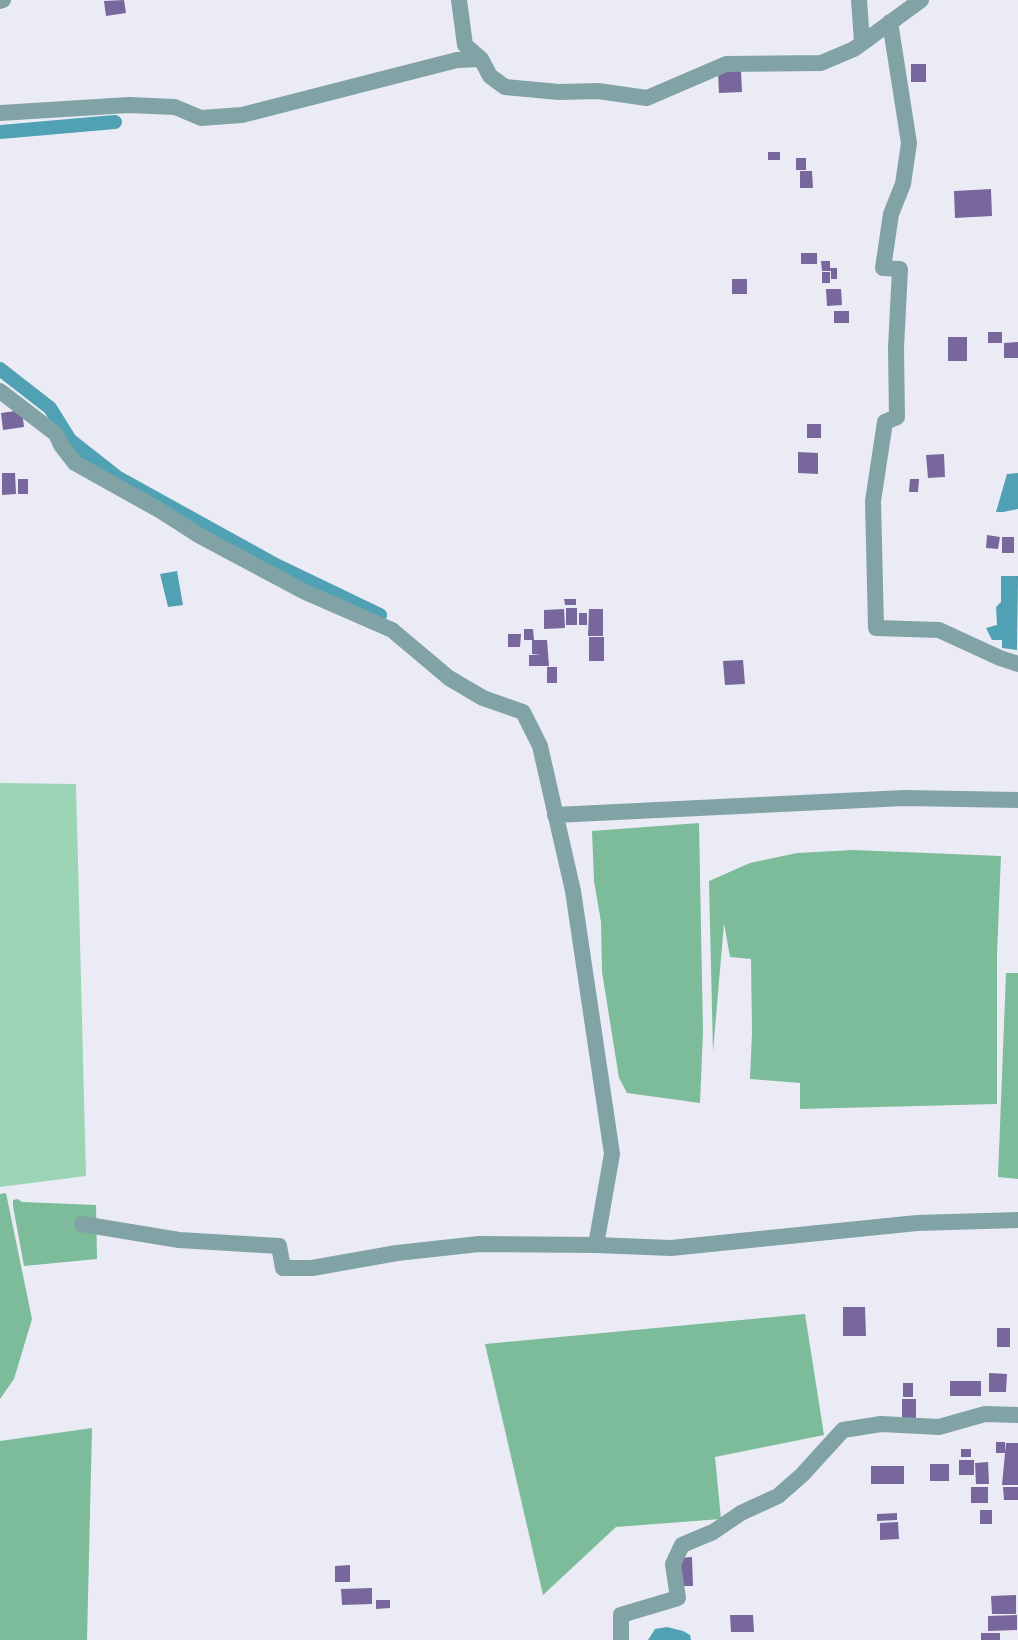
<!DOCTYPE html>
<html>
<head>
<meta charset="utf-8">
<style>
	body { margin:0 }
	canvas { display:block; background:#ebebf5 }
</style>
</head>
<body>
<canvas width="1018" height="1640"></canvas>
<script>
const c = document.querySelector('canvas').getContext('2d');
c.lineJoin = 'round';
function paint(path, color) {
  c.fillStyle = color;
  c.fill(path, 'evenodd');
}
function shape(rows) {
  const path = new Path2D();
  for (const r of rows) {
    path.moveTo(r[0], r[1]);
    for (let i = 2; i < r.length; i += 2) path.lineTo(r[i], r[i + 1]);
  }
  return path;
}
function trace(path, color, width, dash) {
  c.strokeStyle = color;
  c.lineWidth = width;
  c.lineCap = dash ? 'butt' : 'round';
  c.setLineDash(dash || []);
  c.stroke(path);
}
paint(shape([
	[0,783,76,784,86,1176,0,1187]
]), '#9bd5b5');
paint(shape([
	[699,823,703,1032,700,1103,627,1093,619,1078,602,972,601,922,594,881,592,831],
	[853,850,1001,856,997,954,997,1104,800,1109,800,1083,750,1079,752,1033,751,959,730,957,724,923,713,1052,709,881,750,863,797,853],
	[1006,973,1018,973,1018,1179,998,1177],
	[6,1193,32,1319,14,1379,0,1399,0,1194],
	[18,1199,22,1202,96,1205,97,1259,24,1266,13,1206,13,1200],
	[805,1314,824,1435,715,1457,721,1519,616,1527,543,1595,485,1344],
	[92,1428,87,1640,0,1640,0,1441]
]), '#7dbc9a');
paint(shape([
	[1018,473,1018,509,1003,512,996,512,1007,474],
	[177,571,183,605,168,607,160,574],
	[1001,576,1018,576,1017,650,1002,648,1002,640,992,640,986,628,997,625,996,607,1001,602],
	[667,1627,683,1631,690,1635,691,1640,648,1640,655,1629]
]), '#51a1b4');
trace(shape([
	[0,132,115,122],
	[0,369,50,408,70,440,117,477,276,565,380,615]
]), '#51a1b4', 14);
paint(shape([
	[124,0,126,13,106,16,104,1],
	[911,64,926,64,926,82,911,82],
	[741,71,742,92,719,93,718,72],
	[768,152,780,152,780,160,768,160],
	[796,158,806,158,806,170,796,170],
	[800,171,812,171,813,188,800,188],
	[991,189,992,216,955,218,954,191],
	[801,253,817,253,817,264,801,264],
	[821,261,830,261,830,268,837,268,837,279,831,279,831,271,822,271],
	[822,272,830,272,830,283,822,283],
	[732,279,747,279,747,294,732,294],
	[826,289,841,289,842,305,827,306],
	[834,311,849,311,849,323,834,323],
	[988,332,1002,332,1002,343,988,343],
	[948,337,967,337,967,361,948,361],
	[1018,342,1018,358,1004,358,1004,343],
	[22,410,24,427,3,430,1,413],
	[807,424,821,424,821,438,807,438],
	[798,452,818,453,818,474,798,473],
	[944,454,945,477,928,478,926,455],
	[2,473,15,473,16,494,2,495],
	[18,479,28,479,28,494,18,494],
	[910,479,919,479,918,492,909,492],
	[987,535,1000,537,998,549,986,548],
	[1002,537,1014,537,1014,553,1002,553],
	[564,599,576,599,576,605,565,605],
	[566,608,577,608,577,625,566,625],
	[564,609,565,628,544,629,544,610],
	[589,609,603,609,603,636,588,636],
	[579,613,587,613,587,625,579,625],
	[524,629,533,629,534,640,524,640],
	[508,634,521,634,520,647,508,647],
	[589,637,604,637,604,661,589,661],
	[532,640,547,640,549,666,529,666,529,655,541,655,532,654],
	[743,660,745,684,725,685,723,661],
	[547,667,557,667,557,683,547,683],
	[843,1307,865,1307,866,1336,843,1336],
	[997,1328,1010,1328,1010,1347,997,1347],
	[989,1373,1007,1374,1006,1392,989,1392],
	[950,1381,981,1381,981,1396,950,1396],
	[903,1383,913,1383,913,1397,903,1397],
	[902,1399,916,1399,916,1419,902,1419],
	[996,1442,1005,1442,1005,1453,996,1453],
	[1006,1443,1018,1443,1018,1485,1002,1485],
	[961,1449,971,1449,971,1457,961,1457],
	[959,1460,974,1460,974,1475,959,1475],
	[988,1462,989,1484,976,1484,975,1463],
	[930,1464,949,1464,949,1481,930,1481],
	[871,1466,904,1466,904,1484,871,1484],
	[971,1487,988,1487,988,1503,971,1503],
	[1003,1487,1018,1487,1018,1500,1004,1500],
	[980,1510,992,1510,992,1524,980,1524],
	[897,1513,897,1520,877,1521,877,1514],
	[898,1522,899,1539,880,1540,880,1523],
	[692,1557,693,1586,679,1586,679,1558],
	[350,1565,350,1582,335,1582,335,1566],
	[372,1588,372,1604,342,1605,341,1589],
	[1016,1595,1016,1614,992,1614,991,1596],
	[376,1600,390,1600,390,1608,376,1609],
	[730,1615,753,1615,754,1632,731,1632],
	[1017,1615,1017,1630,988,1631,988,1616],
	[981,1633,1000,1633,1000,1640,981,1640]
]), '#77679c');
trace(shape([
	[459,0,465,45,481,59],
	[859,0,862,42],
	[0,1,3,0],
	[890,22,909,143,903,184,891,214,883,268,900,269,896,348,897,417,885,422,873,501,876,628,939,630,1000,658,1018,664],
	[0,113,129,105,175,107,201,118,242,115,457,60,481,59,490,76,505,87,559,92,598,91,647,98,726,64,821,63,854,49,921,0],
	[0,391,56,434,61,445,75,463,161,511,200,536,305,592,392,630,449,678,483,698,523,712,540,746,573,891,612,1154,596,1245],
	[555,815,904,798,1018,800],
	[82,1224,179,1240,279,1246,283,1268,312,1268,397,1253,479,1244,596,1245,671,1248,917,1223,1018,1220],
	[621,1640,621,1615,678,1598,673,1564,682,1545,713,1532,741,1513,778,1496,802,1475,843,1430,881,1424,939,1427,985,1414,1018,1415]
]), '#81a3a5', 16);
</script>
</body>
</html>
